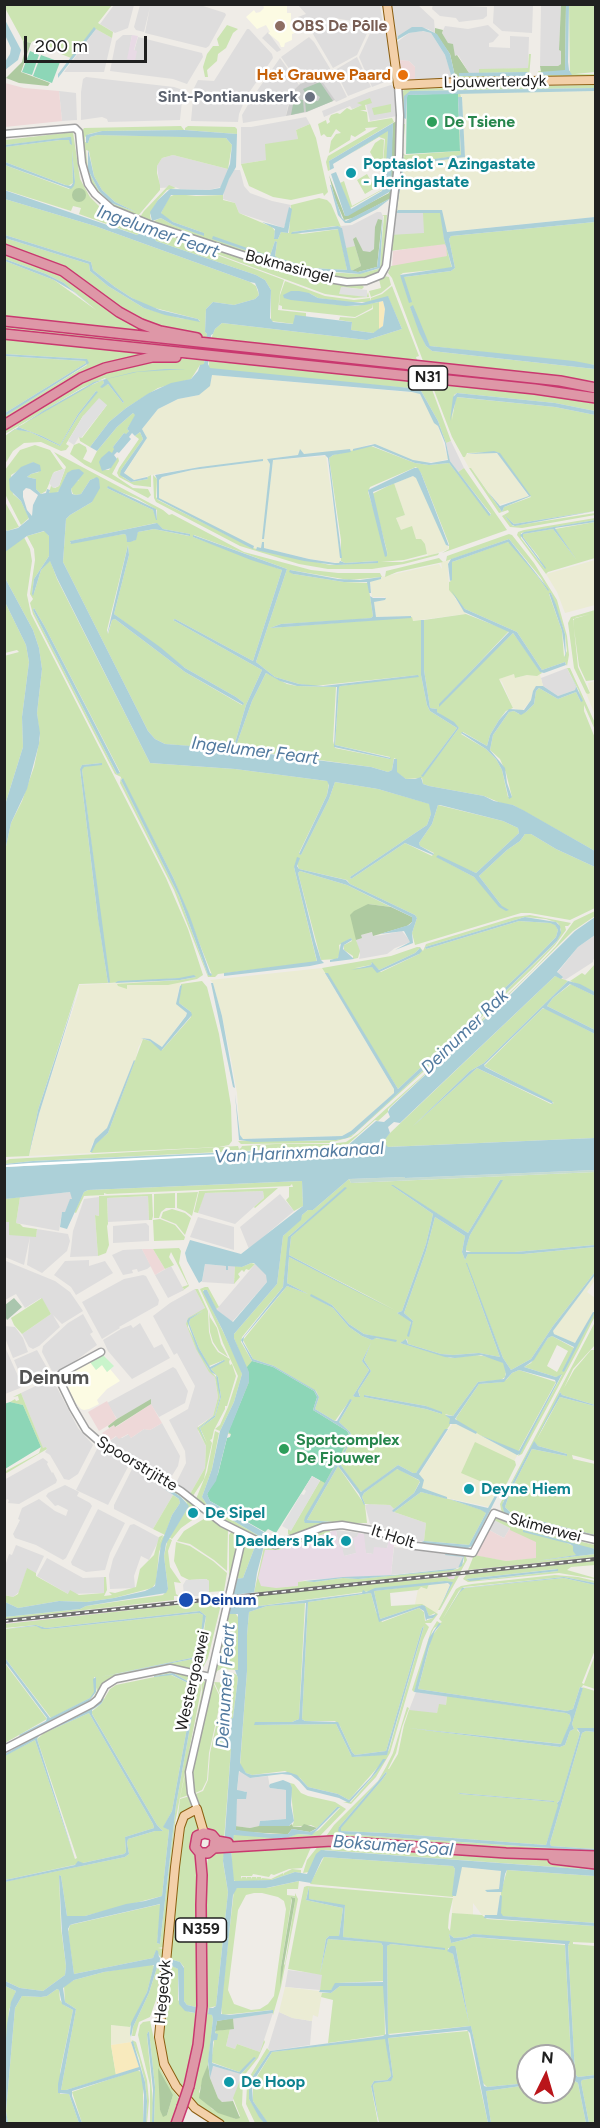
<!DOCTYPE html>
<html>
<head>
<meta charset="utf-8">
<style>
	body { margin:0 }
	#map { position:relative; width:600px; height:2128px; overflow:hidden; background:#efece7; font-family:Figtree,sans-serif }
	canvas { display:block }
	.frame { position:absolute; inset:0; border:6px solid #202020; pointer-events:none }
	.north { position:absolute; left:516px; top:2044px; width:60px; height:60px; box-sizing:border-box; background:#fff; border:2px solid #a6a6a6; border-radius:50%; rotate:5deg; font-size:16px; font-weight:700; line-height:24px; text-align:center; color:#202020 }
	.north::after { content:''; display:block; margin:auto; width:21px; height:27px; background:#ba151a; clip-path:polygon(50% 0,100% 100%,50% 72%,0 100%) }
	.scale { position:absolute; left:24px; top:36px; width:123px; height:27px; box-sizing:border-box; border:3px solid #202020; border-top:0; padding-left:8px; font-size:18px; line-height:21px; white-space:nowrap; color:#202020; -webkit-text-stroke:4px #fff; paint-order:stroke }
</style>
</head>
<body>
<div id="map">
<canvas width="600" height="2128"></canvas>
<div class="frame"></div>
<div class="north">N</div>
<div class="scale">200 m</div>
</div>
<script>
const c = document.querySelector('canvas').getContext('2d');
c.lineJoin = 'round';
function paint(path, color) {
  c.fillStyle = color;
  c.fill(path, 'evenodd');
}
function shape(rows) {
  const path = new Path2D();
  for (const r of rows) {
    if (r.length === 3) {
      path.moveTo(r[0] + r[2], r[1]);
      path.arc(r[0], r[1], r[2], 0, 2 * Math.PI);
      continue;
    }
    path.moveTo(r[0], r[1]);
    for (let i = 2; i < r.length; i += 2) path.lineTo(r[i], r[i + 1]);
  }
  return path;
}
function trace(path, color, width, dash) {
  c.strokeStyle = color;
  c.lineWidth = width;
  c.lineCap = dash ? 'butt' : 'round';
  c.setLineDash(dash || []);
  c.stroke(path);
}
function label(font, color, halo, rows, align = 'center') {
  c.font = font + ' Figtree,sans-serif';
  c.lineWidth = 5;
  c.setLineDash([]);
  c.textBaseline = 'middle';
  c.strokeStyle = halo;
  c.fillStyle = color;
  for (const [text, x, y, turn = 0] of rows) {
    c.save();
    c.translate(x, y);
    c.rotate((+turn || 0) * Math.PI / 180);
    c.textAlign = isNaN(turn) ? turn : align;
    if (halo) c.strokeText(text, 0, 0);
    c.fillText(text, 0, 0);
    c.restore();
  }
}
paint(shape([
	[433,4,487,7,487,16,483,19,459,22,456,18,440,16,432,9],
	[114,5,134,5,128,28,115,33,100,24],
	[140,5,200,5,225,13,226,15,209,46,206,48,145,33,150,7,144,32,136,30,134,27],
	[298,5,380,5,383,24,370,24,334,18,320,24,307,32,302,29,298,17,306,14],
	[391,5,418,5,434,20,435,33,428,29,415,27,396,38],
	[494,5,533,5,532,33,502,31,493,23],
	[541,5,561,5,559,50,561,50,561,64,558,66,540,66],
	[333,21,370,27,357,55,333,68,313,34,315,31,317,33,322,30,321,27],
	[488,25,499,35,493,42,489,43,489,47,510,48,510,36,529,37,528,68,479,70,479,73,469,73,458,55,455,56,442,33,445,26,468,29],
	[373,27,388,27,395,78,372,87,359,57],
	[96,29,112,38,104,72,64,72],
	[247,29,249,29,272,54,273,58,246,97,239,114,238,122,191,121,194,88,198,80,214,81],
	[422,31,431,33,445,55,453,79,415,81,415,67,409,61,399,60,397,42,409,33],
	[268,32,281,50,277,52,262,38],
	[123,35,132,35,128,59,132,59,138,37,202,53,203,57,187,84,173,79,110,71,116,41],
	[309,37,314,42,331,70,300,84,281,57],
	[357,57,371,87,348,96,335,70],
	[280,58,299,85,290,95,286,116,243,123,242,115,252,98],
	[334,71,347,97,336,102,322,82],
	[86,77,174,87,180,89,183,91,180,120,108,122,107,119,102,117,81,120,81,92,83,79],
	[391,85,395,87,397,116,370,121,366,104,352,109,350,106,324,117,322,111,369,92],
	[59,91,76,93,77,120,62,121],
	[306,117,310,124,296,130,298,139,266,160,241,164,241,127,251,127],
	[173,155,228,169,221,187,209,190,180,189,175,187,160,188,157,166,162,158],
	[233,170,240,170,244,186,250,193,272,201,291,205,284,228,239,213,235,203,223,199,224,189],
	[393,211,438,212,447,243,389,251],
	[377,212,381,212,383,216,379,244,351,271,341,226,352,225],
	[451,441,464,468,458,472,450,461,446,443],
	[567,668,576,687,575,690,558,696,543,686,541,678],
	[402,931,410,941,410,942,395,948,387,954,359,959,360,955,356,940,361,938,361,935,373,932,374,936,382,935],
	[595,935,595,958,593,960,593,962,565,980,562,978,557,973,578,947],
	[263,1191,264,1198,235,1224,198,1213,204,1193],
	[70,1192,72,1194,72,1199,70,1200,65,1213,62,1212,59,1231,16,1223,20,1197],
	[280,1194,294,1211,249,1249,240,1227],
	[148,1196,149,1220,108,1222,107,1198],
	[99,1197,99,1216,95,1215,98,1256,70,1257,73,1231,84,1199],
	[198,1217,234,1227,234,1250,190,1237],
	[4,1222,9,1222,9,1234,36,1236,37,1229,68,1234,70,1241,67,1251,42,1273,27,1265,30,1237,24,1265,5,1257],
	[146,1223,149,1226,149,1241,113,1243,113,1226],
	[142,1249,151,1266,147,1269,138,1272,137,1269,132,1270,133,1273,123,1275,112,1255,123,1250],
	[89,1260,89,1266,105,1261,113,1273,76,1295,71,1287,54,1275,65,1261],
	[6,1261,55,1281,70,1292,83,1311,62,1324,53,1315,60,1327,39,1346,33,1349,29,1347,22,1334,51,1314,41,1298,25,1308,16,1294,5,1300],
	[205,1264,226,1266,228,1270,228,1266,235,1266,234,1284,202,1282],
	[255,1264,267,1275,267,1282,232,1322,216,1310],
	[171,1266,184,1290,168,1298,155,1275],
	[143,1275,146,1276,159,1300,158,1305,119,1327,120,1328,102,1339,82,1302,124,1279],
	[195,1289,205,1308,186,1324,195,1346,215,1377,218,1397,213,1416,198,1426,198,1431,206,1446,205,1468,190,1494,176,1483,186,1463,185,1451,169,1420,188,1409,195,1386,177,1353,174,1355,153,1316,170,1303],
	[83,1314,93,1332,90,1334,97,1345,75,1361,75,1363,53,1373,42,1352,43,1346,68,1323],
	[140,1323,154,1348,162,1344,170,1358,132,1379,108,1351,103,1340,121,1329,131,1325,133,1328],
	[4,1326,15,1327,23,1338,28,1352,13,1358,5,1338],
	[5,1347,22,1385,20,1388,5,1394],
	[37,1350,50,1373,25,1386,14,1360],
	[173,1367,176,1369,188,1391,185,1403,159,1417,150,1403,151,1400,117,1419,107,1403],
	[48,1380,50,1384,54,1382,78,1428,93,1445,78,1474,69,1480,64,1479,50,1455,45,1452,47,1449,46,1447,43,1449,21,1393],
	[162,1423,180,1456,178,1466,170,1479,107,1443,117,1436,122,1438,129,1434,131,1438,144,1429,150,1430],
	[100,1447,129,1465,108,1505,76,1490,97,1449],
	[43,1458,48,1462,47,1464,52,1473,53,1472,57,1480,56,1483,19,1504,8,1503,9,1500,7,1499,5,1502,4,1480],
	[133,1467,161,1484,173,1495,153,1529,114,1509,114,1505],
	[65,1485,79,1492,77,1496,90,1503,92,1506,66,1558,63,1560,36,1545,15,1538,13,1534,20,1520,18,1519,22,1508,39,1499,55,1511,66,1516,68,1510,58,1505,55,1506,46,1496,48,1493],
	[369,1504,390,1505,394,1509,394,1512,426,1523,424,1541,416,1542,403,1539,381,1526,370,1524,365,1505],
	[98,1509,125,1523,110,1553,105,1570,86,1572,72,1565,71,1562],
	[494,1520,510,1528,504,1538,489,1530],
	[134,1524,160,1538,149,1560,141,1556,134,1576,135,1588,110,1589,109,1575,113,1559,130,1525],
	[336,1530,358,1533,356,1553,344,1556,339,1547],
	[364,1531,389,1540,387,1548,373,1554,366,1553,363,1539],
	[16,1545,44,1556,36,1573,27,1569,19,1592,13,1597,5,1595,5,1566,9,1554,12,1555],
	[394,1547,460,1556,464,1558,458,1568,391,1575],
	[47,1558,83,1578,104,1577,105,1593,68,1594,37,1576],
	[416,1692,447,1696,446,1705,439,1705,433,1730,409,1710],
	[241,1770,250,1778,268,1776,270,1788,286,1790,286,1819,260,1821,259,1826,250,1828,235,1826,237,1799,246,1791,237,1791,239,1773],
	[288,1970,321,1974,323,1976,320,1990,285,1987],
	[279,2012,293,2018,312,2021,310,2045,270,2051,268,2048],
	[273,2013,260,2052,237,2044,235,2049,226,2046,230,2029,234,2029,233,2018],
	[212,2066,242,2073,233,2101,222,2102,218,2098,210,2078]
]), '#dedddd');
paint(shape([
	[399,60,409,61,415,67,415,82,400,82,397,65,399,65],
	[5,83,24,88,59,91,62,121,5,127],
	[446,243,448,256,392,268,393,251],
	[142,1249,153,1249,165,1269,155,1275],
	[107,1401,117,1420,99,1431,88,1412],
	[151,1404,162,1423,150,1430,144,1429,131,1438,128,1434,119,1439,116,1436,107,1443,100,1438,104,1435,102,1433,114,1425,116,1427],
	[510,1528,523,1532,577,1555,506,1561,476,1556,489,1530,504,1538]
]), '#eed8d8');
paint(shape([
	[132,35,138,36,134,50,137,51,135,61,127,59],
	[336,1530,339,1547,342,1546,344,1556,356,1553,353,1538,358,1536,358,1533,364,1534,366,1553,373,1554,374,1547,387,1548,389,1540,394,1544,391,1575,306,1580,298,1582,298,1586,254,1593,264,1549,278,1550],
	[595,1557,595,1561,466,1575,468,1570],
	[460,1571,459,1576,455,1576,455,1579,449,1579,447,1577,258,1596,258,1592],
	[215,1597,214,1601,199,1603,5,1624,5,1619]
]), '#e8dae5');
paint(shape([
	[263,5,287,5,287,13,291,13,291,22,293,23,293,27,296,28,295,33,292,34,292,40,285,43,284,47,281,47,279,42,268,33,270,32,266,25,257,29,246,17,254,10,256,13,260,12,264,8],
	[90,1362,96,1370,102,1365,107,1372,110,1369,120,1381,107,1389,97,1400,99,1404,89,1409,84,1410,81,1409,75,1402,64,1378]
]), '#fcfbe3');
paint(shape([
	[319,77,335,100,307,112,286,116,292,92,300,84]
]), '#cecece');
paint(shape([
	[595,91,595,217,446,232,442,210,398,210,396,207,404,165,465,157,462,97,460,93],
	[212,375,419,393,438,426,448,459,436,462,421,462,404,458,378,445,371,444,350,451,327,453,304,454,300,450,298,455,267,459,270,464,263,539,273,460,326,456,341,561,339,563,309,559,264,548,264,542,262,542,261,548,253,548,159,498,159,480,162,477,192,470,263,461,200,467,151,475,134,480,124,474,147,438,142,429,158,409,178,399,199,395,211,381],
	[494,452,499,454,529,497,498,505,471,468,469,468,463,457,465,457,466,454],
	[413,476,416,476,449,549,429,556,427,554,425,544,401,530,396,518,405,515,394,483],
	[449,560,448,564,449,589,466,614,412,621,411,616,376,617,374,602,385,600,385,597,372,597,370,582,381,577,439,564,442,569,441,562],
	[595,560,595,605,565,613,557,592,546,574],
	[514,674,516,678,527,675,540,675,543,686,533,691,531,700,522,711,513,708,502,682,498,679],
	[595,681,595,715,586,693,590,693,588,683],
	[322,968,394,1089,394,1093,351,1131,342,1136,243,1139,240,1135,237,1093,231,1059,222,1016,213,983,210,980],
	[181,980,177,998,187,1014,162,1047,150,1039,142,1038,143,1039,138,1048,136,1058,107,1128,92,1144,91,1153,29,1156,39,1114,79,991,79,985],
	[595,1275,595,1280,587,1292,595,1298,595,1309,577,1342,574,1343,554,1334,552,1333,554,1329],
	[453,1423,477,1433,518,1454,489,1507,447,1498,422,1488,423,1479,420,1476,420,1473],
	[445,1583,450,1585,437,1613,417,1607,415,1604,418,1589,420,1587,427,1588,429,1584],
	[461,1867,501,1871,499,1889,487,1892,501,1892,497,1915,482,1915,473,1903,473,1915,452,1913,453,1896,455,1896],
	[285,1987,319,1991,322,1993,318,2017,313,2015,312,2021,292,2018,279,2012],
	[111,2025,130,2027,130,2035,132,2042,111,2045]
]), '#ebecd4');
paint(shape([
	[5,4,112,5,98,23,113,32,112,38,94,28,71,58,61,54,56,49,33,41,31,43,23,41,5,8],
	[569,5,595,5,595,72,575,74,595,74,595,78,542,80,538,71,570,71],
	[227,25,238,29,233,33,226,48,218,54,217,61,207,70,208,77,205,77,203,67,207,54,213,46,219,46,217,39],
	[529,54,531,54,529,77,458,78,458,76,528,72,479,73,479,69,528,68],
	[596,85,594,88,410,91,404,100,404,120,402,120,401,92,406,89],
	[458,93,460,93,461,97,458,97,461,155,424,161,407,161,403,158,395,207,398,210,394,212,400,159,405,156,400,154,402,124,405,124,403,153,405,155,460,151],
	[370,98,372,103,365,105,366,110,360,110,367,112,368,122,392,118,394,122,329,161,330,170,328,171,326,162,328,156,378,127,365,128,366,130,355,137,351,135,350,140,329,153,331,141,336,134,341,133,336,129,331,137,327,137,324,134,321,136,318,124,326,120,327,124,330,122,329,119,331,115,337,113,340,114,347,108,351,110,362,105,357,103],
	[391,104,391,112,374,115,372,108],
	[310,124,316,138,328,192,324,196,323,193,291,200,273,197,249,186,241,164,266,160,265,144,298,139,296,130],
	[181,126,184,130,102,131,89,134,85,137,85,142,88,143,90,137,97,135,225,137,232,145,228,169,173,155,162,158,157,166,157,173,160,185,160,190,137,217,116,209,99,196,92,186,85,170,82,131,84,128],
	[86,150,89,151,94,176,102,190,115,202,136,212,111,203,99,191,88,170],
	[188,126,235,127,237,129,237,134,185,130,185,128],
	[386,131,388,131,387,159,384,189,350,208,340,183,344,181,352,206,381,190,385,139,379,137,352,153],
	[73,132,80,179,90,197,101,208,119,219,156,229,209,252,284,280,280,293,278,310,306,313,306,317,295,316,294,324,271,321,271,290,265,280,256,275,156,241,151,232,146,230,137,235,79,214,81,208,73,206,71,211,5,190,5,165,69,189,75,182,72,150,73,183,68,186,5,162,4,147,60,140,69,140,71,145,71,137,5,145,5,140],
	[381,139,384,140,383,159,374,159,370,152,375,143],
	[367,174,375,188,365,194,357,180],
	[169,185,176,188,167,190,158,200,150,215,151,220,154,221,161,218,173,225,204,233,173,222,162,215,161,213,169,197,176,194,196,196,223,195,223,200,235,203,239,213,272,227,275,231,274,238,278,239,281,232,289,233,291,205,319,198,327,200,331,204,341,227,335,226,292,232,302,234,339,229,347,270,311,268,278,258,275,257,277,242,275,241,270,256,225,243,310,271,359,274,378,269,380,268,382,240,384,216,382,215,387,215,385,242,388,216,388,218,382,271,372,278,353,280,330,277,267,261,141,219,140,217,144,211],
	[5,199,95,226,250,282,256,286,259,295,255,299,234,305,213,302,206,309,205,332,207,334,207,337,204,337,174,332,134,319,87,285,5,246,5,238,89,264,90,271,108,286,144,308,179,318,200,321,198,319,147,306,132,298,115,287,93,270,91,262,5,235],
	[438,212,441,213,444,239,452,268,403,273,400,275,404,281,404,277,451,271,455,268,449,239,451,236,595,222,595,365,430,346,410,307,426,346,432,351,595,369,595,381,423,361,392,278,388,273,391,266,447,256,446,244,389,251,390,235,424,233,423,213],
	[160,229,350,284,362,285,364,287,362,289,341,287,367,296,368,292,369,297,354,298,325,294,209,251],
	[355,246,361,266,351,271,346,248],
	[5,251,54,269,110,308,171,335,5,317,5,261,54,280,96,310,64,283,46,274,5,259],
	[384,276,389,277,391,285,381,293,371,297,369,291,381,288,379,279],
	[285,281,325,296,354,300,370,298,371,301,371,298,382,294,392,286,419,356,416,357,417,360,211,339,215,329,222,323,367,340,402,329,388,297,371,302,347,302,318,298,309,293,317,302,331,304,355,306,379,302,379,330,373,333,351,330,352,322,339,320,340,317,355,318,373,309,372,304,372,308,355,317,282,309,282,306,279,305,280,295],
	[5,324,206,347,205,352,5,331],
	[5,338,103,349,167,354,116,363,5,423,4,416,87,365,87,359,5,354],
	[210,348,423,371,424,373,210,352],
	[4,356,85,361,86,363,5,413],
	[167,358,204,360,204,365,200,365,191,379,158,388,126,408,109,422,90,447,80,441,79,436,82,438,107,405,83,416,66,444,69,446,66,450,61,451,41,442,24,443,13,451,5,464,5,436,15,429,30,432,60,446,79,415,97,392,96,391,78,414,60,445,42,436,18,427,82,389,103,380,104,383,101,387,108,384,123,403,124,402,105,378,82,388,5,434,5,426,94,373],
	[209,361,424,382,430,384,451,441,446,443,438,421,420,389,216,371,209,369],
	[428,371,547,383,595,391,595,395,429,374],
	[437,384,547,395,595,404,595,411,555,403,457,393,454,395,452,420,456,397,555,407,595,415,595,511,514,524,504,515,513,526,595,513,595,515,522,528,510,527,502,516,509,512,508,510,499,513,469,468,471,468,502,512,504,507,531,497,498,452,467,453,465,457,463,457,452,437,432,385],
	[133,413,136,415,127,429,129,431,126,435,124,433,113,447,115,449,105,470,109,470,118,457,119,461,112,474,133,488,148,489,151,495,148,498,85,465,70,454,74,445,79,443,86,447,87,451,83,459,91,463,97,451,117,427],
	[140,432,143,439,121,470,123,477,131,482,148,479,147,477,151,475,151,487,134,485,119,477,117,473,119,468,139,439,135,436],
	[35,445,50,450,63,469,54,472,46,491,41,494,36,489,36,479,27,477,31,474,39,472,33,462,11,475,13,494,21,501,29,518,21,525,5,494,5,470,20,450],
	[371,446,415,463,429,465,449,463,490,516,491,514,458,472,464,468,507,530,442,553,449,549,449,544,421,473,416,467,370,487,368,492,388,555,372,494,394,483,405,515,396,518,401,530,412,526,416,539,421,539,425,544,427,554,404,560,381,562,402,562,439,553,438,555,404,564,372,569,328,569,299,564,240,546,156,502,154,498,153,475,157,479,156,497,158,500,253,548,330,565,377,563,377,561,345,563,341,561,341,540,329,458,333,455],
	[54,452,163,510,169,515,172,514,244,552,311,570,338,573,380,573,382,577,349,580,290,570,293,574,300,575,344,582,368,583,373,616,371,618,351,620,281,624,270,628,412,617,413,621,421,620,421,675,427,705,430,711,457,728,422,775,423,776,459,728,437,712,437,709,430,708,424,670,424,620,466,614,509,631,438,706,513,633,542,673,537,676,527,675,515,678,514,674,499,679,513,708,506,711,499,720,490,735,487,746,463,732,461,734,486,749,496,759,502,770,508,797,512,797,506,773,500,759,490,750,493,735,509,712,514,711,519,714,526,712,534,704,536,691,539,688,558,699,576,692,581,702,579,691,567,668,570,668,595,723,595,730,584,705,584,711,595,738,595,851,513,805,503,804,484,796,429,786,423,784,422,778,406,779,397,773,396,759,394,758,392,770,388,772,371,767,261,752,165,744,155,739,148,731,63,562,66,519,70,515,92,502,95,478,90,480,81,494,76,495,73,494,71,489,74,483,79,480,67,473,60,490,56,493,49,493,51,486,55,488,59,486,66,467],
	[108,487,138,499,157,510,157,520,153,510,107,488],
	[156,523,163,529,190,534,189,536,154,529,138,532,134,541,127,541,126,535,124,534,70,543,71,541],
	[194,535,287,569,256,662,275,677,299,684,314,686,419,675,341,686,339,687,335,745,390,757,390,759,335,748,333,741,336,687,297,686,287,684,266,673,252,701,237,743,235,743,246,705,262,670,173,620,175,619,253,661,282,570,193,537],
	[128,545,129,555,114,614,185,668,236,697,244,703,242,705,185,672,115,619,112,620,108,634,107,630],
	[4,500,19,527,7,531,5,528],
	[595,518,595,520,521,533,521,538,545,569,538,556,523,537,523,534,553,529,576,559,555,529,595,522,595,558,548,572,546,574,517,535,518,532,524,530],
	[45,531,49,536,49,556,34,579,32,595,34,593,41,570,50,560,57,579,150,763,235,769,327,781,329,783,327,795,299,853,301,855,329,799,335,782,378,789,430,804,431,814,427,825,350,877,351,879,405,843,432,856,434,853,420,846,419,843,432,824,438,805,503,821,518,828,519,833,476,873,437,857,474,877,502,906,479,876,507,850,520,841,525,834,531,834,556,849,595,867,595,908,570,920,530,913,521,913,415,945,412,933,417,918,415,915,350,884,347,880,299,869,297,864,294,867,317,962,218,974,215,977,208,977,174,890,120,783,121,777,115,774,33,614,30,603,33,599,30,594,35,560,34,549,27,536],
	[34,608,45,627,120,772,117,774,33,610],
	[122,778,173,877,212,975,208,975,179,896,121,780],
	[509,534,512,535,534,563,557,600,567,636,569,655,567,666,565,662,542,670,517,632,465,609,449,590,449,582,451,581,452,562,507,542,510,543,538,577,548,591,541,578,509,539,446,561,447,556],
	[551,593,565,634,567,651,564,657,562,631,549,594],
	[24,537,30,549,32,561,27,595,31,614,166,878,188,929,203,975,197,979,168,985,127,985,127,989,118,986,117,984,180,980,196,977,109,983,82,770,83,767,102,763,82,765,80,769,97,911,108,983,79,984,38,1110,29,1156,5,1157,5,851,11,823,22,801,34,767,40,738,37,713,42,669,39,648,33,630,5,578,4,552],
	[439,558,443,562,397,572,385,577,386,571],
	[5,602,26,645,29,662,22,717,23,747,5,805,4,656,19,652,17,650,5,653],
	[595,610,595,680,586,681,579,666,573,621,575,618,590,614,573,619,578,667,590,693,588,694,586,693,574,668,568,623,571,617],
	[300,871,347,885,391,907,368,904,356,940,360,951,358,958,353,959,353,956,344,950,344,945,352,941,351,938,339,945,340,954,337,959,321,960,298,873],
	[595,911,595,916,573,931,475,1028,388,1109,388,1112,378,1121,375,1120,346,1146,33,1161,5,1164,5,1161,10,1159,238,1146,239,1149,241,1148,242,1146,275,1144,329,1144,346,1142,358,1134,438,1062,532,971,556,946,574,921],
	[530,915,571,923,568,926,565,926,566,930,555,945,531,970,433,1063,351,1137,329,1143,241,1144,238,1141,318,1141,336,1140,352,1135,422,1071,538,960,557,941,561,930,558,923,546,919,525,917,425,947,426,949,519,921,550,923,555,924,558,930,556,937,527,967,398,1089,322,968,391,956,417,947,420,947,423,951,426,944,515,917],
	[419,949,419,954,381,972,372,967,355,968,371,965,371,963,379,970,415,953],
	[595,964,595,992,570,981,582,973,585,975],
	[555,976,568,981,484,1063,470,1071,412,1127,477,1068,551,1104,554,1103,484,1066,542,1009,545,1008,595,1034,595,1138,387,1147,384,1144,383,1141,390,1133],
	[202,981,207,987,219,1034,231,1106,232,1141,229,1145,219,1147,91,1153,95,1144,108,1133,143,1039,150,1041,162,1050,191,1017,191,1012,179,1003,181,984],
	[571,984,595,996,595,1030,547,1006,553,998],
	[595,1172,595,1245,515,1252,471,1252,465,1250,470,1235,502,1180,500,1180,468,1233,391,1185,433,1214,426,1244,402,1311,397,1313,411,1321,408,1336,413,1321,404,1313,426,1251,435,1217,465,1236,462,1252,465,1260,468,1254,523,1254,595,1247,595,1272,553,1326,531,1359,511,1370,503,1358,466,1263,500,1357,479,1353,453,1355,441,1354,408,1344,407,1339,400,1343,451,1358,476,1355,490,1357,504,1363,506,1372,505,1377,501,1380,478,1382,453,1416,445,1414,450,1419,450,1425,416,1473,413,1473,398,1465,362,1492,358,1489,340,1464,352,1437,350,1432,339,1422,352,1400,350,1400,335,1421,315,1409,319,1397,316,1391,274,1366,253,1359,243,1340,287,1286,308,1294,287,1283,289,1257,395,1310,289,1255,291,1237,346,1187,289,1236,283,1287,242,1337,241,1342,252,1361,273,1367,314,1391,317,1397,313,1410,347,1431,350,1435,350,1440,304,1522,346,1523,307,1520,338,1466,365,1505,367,1523,351,1523,381,1529,332,1524,290,1536,288,1534,288,1529,291,1530,346,1436,303,1411,311,1397,271,1374,236,1433,241,1436,228,1434,241,1404,249,1376,234,1338,234,1334,277,1284,283,1236,300,1220,302,1215,308,1210,313,1210,349,1179,351,1183],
	[310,1295,332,1305,349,1324,364,1334,397,1341,375,1338,372,1340,362,1336,349,1327,333,1308],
	[371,1343,364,1360,371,1371,358,1391,360,1396,355,1397,353,1396,369,1370,362,1361],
	[364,1395,426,1406,442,1414,426,1409,364,1397],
	[302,1181,303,1206,294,1211,286,1200,289,1197,289,1187,293,1187,292,1184,290,1186,107,1194,104,1193,104,1195,84,1196,76,1213,74,1212,84,1192,88,1190],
	[278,1188,255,1208,254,1207,264,1198,263,1191,205,1193,198,1213,194,1212,199,1191],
	[198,1192,192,1216,185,1211,177,1208,177,1193],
	[175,1193,175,1208,166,1208,161,1212,159,1218,154,1218,154,1194],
	[152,1194,153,1216,152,1220,149,1220,148,1196,107,1198,108,1224,107,1226,109,1245,106,1253,98,1256,95,1215,99,1216,99,1196],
	[20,1197,16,1223,20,1224,23,1227,37,1229,36,1237,9,1235,9,1222,5,1222,5,1199],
	[172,1209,185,1213,191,1218,185,1235,176,1224,161,1218,163,1212],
	[160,1219,175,1225,185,1237,184,1240,154,1241,153,1220],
	[179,1248,181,1251,179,1263,189,1286,182,1291,184,1289,182,1287,188,1285,171,1252,169,1257,174,1265,165,1269,153,1249],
	[251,1263,255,1264,249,1270,246,1269,244,1272,242,1270,238,1274,240,1277,234,1284,235,1266,242,1267],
	[205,1287,208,1287,219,1307,216,1309,207,1290,203,1290,240,1367,242,1374,234,1402,220,1431,215,1429,220,1425,228,1407,238,1376,223,1343,218,1328,200,1289],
	[195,1289,198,1289,208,1311,209,1332,212,1343,218,1352,230,1359,229,1362,230,1365,232,1364,236,1376,227,1406,225,1406,225,1409,214,1430,212,1439,210,1440,212,1443,204,1479,193,1496,190,1494,205,1468,206,1446,197,1428,213,1416,218,1397,215,1377,209,1372,196,1349,186,1324,188,1318,205,1308],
	[203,1311,190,1319,189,1323,199,1348,209,1366,224,1360,211,1369,218,1377,221,1397,215,1417,200,1428,207,1443,199,1428,215,1415,220,1397,217,1378,208,1368,188,1327,189,1318],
	[42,1298,51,1314,22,1334,14,1325,11,1318],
	[595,1311,595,1316,578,1350,522,1454,518,1456,562,1375,556,1377,524,1367,531,1363,548,1338,552,1336,574,1348,562,1371],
	[557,1345,568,1351,557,1372,547,1366],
	[209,1312,210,1317,217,1328,221,1344,228,1357,219,1351,213,1342,210,1332],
	[595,1322,595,1345,573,1369,564,1388,574,1370,591,1350,595,1350,595,1405,562,1395,560,1392,537,1439,560,1397,595,1406,595,1461,572,1455,573,1459,595,1464,595,1535,512,1514,505,1507,509,1495,503,1502,504,1512,525,1520,518,1520,502,1514,500,1504],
	[534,1442,538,1446,567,1454,567,1456,532,1449,510,1492,508,1491],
	[519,1370,556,1382,518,1452,480,1435,457,1421,456,1418,479,1384,502,1382,507,1379,512,1373],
	[21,1393,43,1448,46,1447,47,1449,5,1474,4,1472,39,1453,41,1447,23,1405,10,1402,15,1399,16,1401,19,1400,18,1396,13,1397],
	[215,1431,219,1433,212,1469,202,1497,207,1505,259,1536,259,1538,228,1524,196,1499,207,1472],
	[475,1442,515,1461,516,1465,504,1489,501,1490,461,1473],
	[396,1469,400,1470,420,1481,414,1493,394,1509,390,1505,365,1504,362,1497,364,1493],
	[167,1484,197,1508,199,1512,198,1516,181,1528,172,1539,169,1537,187,1509,187,1503,182,1497,164,1487],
	[421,1492,449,1499,485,1511,486,1513,469,1545,424,1541,426,1523,394,1512],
	[173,1495,179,1499,180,1503,172,1515,165,1535,153,1529],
	[207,1517,228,1529,227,1571,214,1560,190,1544,177,1541,184,1531],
	[497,1518,525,1526,535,1531,595,1545,595,1549,588,1548,559,1540,574,1546,577,1555,536,1561,595,1554,595,1557,468,1570,474,1555,506,1561,536,1558,536,1542,510,1530,510,1528,494,1520],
	[324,1529,329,1529,330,1532,278,1550,265,1550,258,1578,261,1586,276,1588,298,1586,298,1582,305,1581,314,1582,343,1578,358,1579,458,1569,464,1562,464,1555,454,1552,465,1554,467,1560,461,1571,254,1593,264,1547,274,1547],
	[232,1531,238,1535,239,1540,229,1578,229,1535],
	[163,1535,159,1544,163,1536,165,1537,159,1552,156,1583,152,1588,114,1598,87,1602,59,1601,18,1608,5,1602,4,1595,13,1597,18,1594,27,1568,36,1573,36,1576,68,1594,70,1590,79,1595,104,1593,104,1577,106,1577,107,1590,104,1596,112,1595,109,1592,115,1593,136,1587,140,1569,154,1555,159,1537],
	[168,1538,172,1540,168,1551,170,1567,181,1583,174,1582,176,1594,179,1596,174,1596,174,1600,5,1619,5,1617,80,1609,86,1606,163,1595,168,1589,164,1556],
	[251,1540,256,1544,243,1578,234,1579,245,1541],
	[176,1542,190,1546,213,1561,227,1573,224,1591,209,1592,209,1581,206,1579,189,1580,181,1576,174,1561],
	[595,1561,595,1565,571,1567,567,1570,595,1578,595,1579,559,1573,468,1582,463,1579,466,1575,472,1574],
	[557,1569,558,1571,481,1580,466,1579],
	[555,1575,578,1577,595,1581,595,1583,564,1577,464,1587,459,1591,442,1620,460,1591,465,1588,564,1578,595,1585,595,1650,582,1683,584,1684,595,1655,595,1689,583,1685,582,1687,595,1691,595,1728,580,1728,577,1730,580,1733,560,1801,557,1802,559,1805,546,1845,386,1833,341,1831,340,1828,382,1780,387,1773,386,1772,339,1827,340,1833,343,1834,595,1851,595,1855,324,1839,334,1825,378,1781,386,1767,393,1753,407,1707,409,1708,402,1727,396,1753,388,1769,389,1769,398,1754,404,1725,409,1710,437,1713,439,1704,446,1705,447,1696,566,1713,570,1715,571,1720,562,1744,408,1728,560,1747,565,1745,570,1731,574,1729,572,1724,583,1687,580,1687,573,1709,567,1711,418,1689,432,1636,441,1624,434,1628,432,1632,415,1690,414,1692,412,1690,431,1631,437,1621,440,1623,442,1622,439,1619,456,1589,461,1586,472,1584],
	[458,1793,554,1801,554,1802,460,1794],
	[455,1576,459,1576,440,1610,438,1610,452,1584,445,1581,252,1607,253,1596,447,1577,449,1579,454,1579],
	[429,1584,427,1589,421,1587,418,1590,390,1593,391,1606,422,1604,438,1614,431,1623,425,1623,429,1627,423,1640,390,1753,376,1777,351,1804,343,1802,351,1802,376,1773,385,1759,349,1800,338,1794,308,1787,300,1778,285,1771,252,1775,246,1773,240,1765,247,1671,247,1635,249,1612,267,1606,305,1603,299,1719,292,1722,255,1725,336,1724,351,1755,354,1757,385,1754,389,1750,424,1626,422,1628,386,1751,355,1755,352,1752,340,1726,335,1721,305,1721,302,1719,308,1602,371,1593,376,1612,382,1622,419,1608,424,1612,425,1621,433,1618,435,1613,429,1616,425,1607,422,1605,380,1619,374,1591],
	[222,1600,208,1658,200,1673,182,1668,112,1679,96,1698,93,1698,97,1691,94,1680,96,1677,94,1677,95,1691,92,1697,51,1718,5,1658,5,1629,36,1626,48,1629,199,1613,203,1615,203,1618,199,1653,196,1657,100,1677,198,1658,201,1653,206,1616,200,1611,46,1628,36,1625,5,1628,5,1624],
	[235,1613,238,1617,238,1670,221,1669,217,1671,214,1679,215,1673,213,1679,211,1677,226,1614],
	[4,1662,47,1719,5,1743,4,1743],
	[173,1670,200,1675,201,1690,175,1823,163,1947,158,1948,163,1949,162,1959,156,1951,153,1958,74,1974,68,1932,70,1925,161,1904,157,1943,160,1944,176,1805,194,1705,191,1683,173,1673,154,1676,153,1673],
	[233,1673,237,1675,238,1678,233,1718,222,1723,220,1740,231,1749,224,1840,206,1829,193,1795,203,1791,208,1780,210,1753,222,1699,214,1682,230,1683,234,1678],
	[169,1674,188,1683,192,1700,172,1811,164,1826,169,1830,162,1896,85,1916,67,1916,61,1876,59,1875,61,1928,66,1966,65,1975,43,1991,20,1988,5,1981,4,1882,125,1857,129,1854,127,1843,128,1839,155,1831,163,1831,157,1825,91,1712,101,1704,110,1689,116,1685],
	[201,1677,206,1683,187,1772,186,1780,189,1795,180,1798,202,1692],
	[213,1682,221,1699,209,1753,207,1780,202,1790,193,1794,191,1771,211,1683],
	[89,1713,153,1824,154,1828,125,1837,126,1852,124,1854,5,1880,4,1756,35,1740,75,1859,77,1858,37,1739,44,1733],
	[586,1731,595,1732,595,1849,551,1846,550,1843,582,1733],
	[290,1783,294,1784,301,1793,308,1796,335,1802,346,1809,317,1839,243,1843,231,1840,235,1834,283,1839,297,1834,309,1835,319,1830,340,1808,337,1807,317,1828,311,1825,292,1827,294,1821],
	[190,1796,191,1806,183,1813,165,1942,172,1861,180,1799],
	[193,1814,200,1821,200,1984,196,2037,183,2091,166,2061,162,2040,177,1870,184,1821],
	[170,1959,180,1962,184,1967,184,2001,187,2005,196,2007,195,2013,189,2012,178,2000,178,1969,170,1964],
	[345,1844,526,1858,596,1865,595,1870,325,1850,309,1872,303,1873,307,1860,319,1845],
	[312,1845,302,1868,289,1869,274,1875,271,1874,269,1877,253,1874,252,1876,241,1876,241,1879,242,1877,246,1877,246,1879,247,1877,251,1877,251,1879,252,1877,256,1877,256,1879,257,1877,261,1877,261,1879,262,1878,271,1879,283,1873,284,1875,284,1873,292,1869,301,1870,301,1873,295,1872,271,1880,237,1882,233,1880,231,1849],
	[217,1849,225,1849,223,1862,228,1892,216,2006,209,2008,208,2013,212,2015,213,2019,208,2064,199,2092,212,2109,236,2119,240,2116,233,2098,240,2080,243,2081,242,2105,250,2123,227,2123,208,2114,189,2098,195,2075,205,1871,209,1856],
	[324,1857,453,1866,455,1869,453,1897,310,1884],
	[507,1870,595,1876,595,1923,501,1916,501,1892],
	[299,1881,298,1889,287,1889,287,1895,295,1896,295,1893,298,1899,281,1987,273,2015,272,2010,222,2015,221,2006,234,1890,237,1888,267,1888],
	[254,1893,262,1893,278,1897,284,1901,286,1909,274,1996,268,2004,260,2009,251,2010,234,2004,228,1990,238,1910,246,1895],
	[292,1897,295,1898,295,1901,285,1964,281,1967],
	[307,1886,453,1898,449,1915,448,1928,450,1931,452,1913,482,1915,487,1919,502,1920,595,1926,595,1943,573,1942,573,1944,595,1946,595,2075,578,2077,575,2074,568,1945,570,1944,473,1934,466,1937,454,1938,449,1934,451,1943,474,1937,565,1945,572,2077,564,2079,564,2056,528,2056,528,2083,487,2087,483,2083,471,2026,388,2034,387,1946,391,1944,445,1950,343,1937,345,1906,309,1899,309,1887,306,1900,343,1908,339,1936,329,1936,326,1939,320,1974,328,1939,381,1943,383,1946,384,1981,337,1983,331,1990,320,1990,322,1975,288,1969,300,1906,304,1887],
	[448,1948,456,1949,469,2023,453,1954,448,1951],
	[161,1963,157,1997,150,2017,139,2022,135,2036,132,2036,133,2027,149,1993,158,1964],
	[150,1964,154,1966,147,1992,130,2027,111,2025,111,2045,116,2075,66,2090,61,2090,76,2009,65,2002,64,1986,74,1980,104,1972],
	[363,1985,384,1986,385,2035,328,2043,333,2000,321,1997,322,1993,331,1993,340,1986],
	[5,1986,16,1991,9,2010,5,2067],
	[57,1989,59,1990,60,2000,64,2005,73,2010,60,2072,60,2094,69,2094,79,2123,8,2124,6,2111,15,2008,22,1996,41,1997,47,1996],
	[150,2021,161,2070,171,2088,181,2101,173,2123,154,2123,155,2087,149,2031,147,2034,153,2103,152,2123,150,2123,150,2085,138,2035,140,2025,143,2022],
	[160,2086,173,2095,167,2115,160,2110],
	[230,2029,226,2046,235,2049,237,2044,260,2052,264,2040,265,2042,258,2058,243,2077,241,2077,242,2073,256,2058,239,2072,211,2062,214,2042,214,2039,217,2040,215,2031],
	[468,2031,488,2123,379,2123,373,2085,374,2083,390,2081,393,2077,388,2038],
	[384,2038,386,2040,391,2076,387,2080,374,2081,371,2086,378,2123,268,2124,253,2101,253,2083,272,2052],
	[132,2040,136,2042,147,2080,149,2101,147,2123,146,2123,147,2101,145,2082,139,2058],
	[267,2048,270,2051,253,2076,249,2085,249,2099,264,2123,255,2123,246,2104,247,2086,250,2076],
	[137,2070,141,2072,143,2085,143,2123,82,2123,72,2092],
	[595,2078,595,2123,589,2123,581,2082,582,2080],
	[564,2081,573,2080,578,2083,586,2123,491,2123,486,2091,528,2085,528,2092,564,2092]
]), '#cce4b2');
paint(shape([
	[561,5,566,5,565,70,564,71,541,72,540,66,558,66,561,64,561,51,559,50],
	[435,28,443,30,442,33,448,43,453,44,455,56,457,55,469,73,459,73,459,76,455,76,450,54,435,33],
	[23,41,31,43,21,72,50,83,48,86,19,83,6,78,22,62,24,54],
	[397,121,396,156,391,198,353,218,344,220,335,199,329,175,345,216,389,193,393,123],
	[79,195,7],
	[378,219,382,220,377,267,358,272,351,271,361,266,353,239,356,237,363,251,370,252,374,249,375,227],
	[368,904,391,907,412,917,412,922,407,926,380,934,373,936,372,932,361,935,362,938,356,940,350,915,354,911],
	[151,1399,151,1404,115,1427,114,1425,109,1428,108,1426,117,1419],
	[292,1824,293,1827,301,1827,304,1824,317,1828,310,1832,292,1829,288,1834,284,1834,246,1832,235,1830,235,1826,250,1828,259,1826,289,1826],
	[291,1897,295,1898,295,1901,280,1987,281,1967,292,1900],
	[233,2018,234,2029,215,2031,217,2021],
	[208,2064,210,2078,218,2098,222,2102,233,2101,240,2118,236,2119,218,2113,199,2098,202,2079],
	[158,2068,173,2095,167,2115,163,2117,160,2110]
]), '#aecaa0');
paint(shape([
	[596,1170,595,1172,351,1183,349,1179,404,1177,405,1178]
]), '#c6dcd1');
paint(shape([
	[383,301,385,309,383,326,379,330,379,302],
	[131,2042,139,2067,116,2075,111,2045]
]), '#f8eabd');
paint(shape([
	[320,82,333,101,306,112,305,100,318,101,320,97,317,95,306,94,303,89],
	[294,99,303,100,304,112,291,115],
	[14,1298,22,1307,7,1320,5,1316,5,1305]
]), '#aac6ae');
paint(shape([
	[103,1355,114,1366,107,1372,102,1365,96,1370,90,1362]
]), '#c9f4cb');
paint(shape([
	[30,51,39,55,32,75,22,72],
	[41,55,60,62,52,83,33,76],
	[458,93,460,151,406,154,407,95],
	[252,1361,273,1367,314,1391,317,1397,313,1410,347,1431,350,1437,325,1483,312,1476,276,1533,268,1529,265,1532,210,1501,208,1497,207,1494,218,1474,227,1438,230,1437,231,1434,228,1432,249,1382,247,1367],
	[10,1402,23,1405,41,1447,5,1469,4,1404]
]), '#8dd6b7');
paint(shape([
	[341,287,367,290,367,297,339,294],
	[99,398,107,405,81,438,79,437,74,445,68,441,83,416],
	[63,469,65,469,59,486,53,488,49,483,53,473],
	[312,1476,320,1481,291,1531,282,1526,301,1494,304,1495,306,1491,304,1489],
	[206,1579,209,1581,209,1592,200,1594,200,1596,184,1596,183,1585,186,1580]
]), '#e0e0e0');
paint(shape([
	[566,5,569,5,568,62,569,70,572,75,541,75,541,72,565,70],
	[4,18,21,50,18,60,5,70,5,62,10,54,11,48,5,35],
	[94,27,96,29,58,78,58,74],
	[412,27,422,27,437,34,450,54,455,76,451,75,445,55,431,33,423,31,409,33,397,40,398,36],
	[528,72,529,75,522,76,459,76,459,73],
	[595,88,595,91,408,95,407,98,406,119,404,118,404,96,410,91],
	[458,97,462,97,465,157,428,162,427,160,461,155],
	[393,123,391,191,348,216,345,216,331,174,336,172,351,209,382,191,385,183,388,131,333,164,334,168,330,170,329,161],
	[184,130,237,134,236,167,229,179,223,195,171,195,161,213,173,222,204,233,204,236,173,225,161,218,152,221,150,212,158,200,170,189,209,190,220,188,230,164,232,145,226,138,97,135,90,137,88,143,86,143,86,135,102,131],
	[69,137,71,137,72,145,70,144,69,140,60,140,5,147,5,145,20,143],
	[88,149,94,176,102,190,115,202,136,212,111,203,99,191,88,170],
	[72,150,75,182,74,186,71,189,5,165,5,162,65,185,71,186,73,183],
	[403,158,407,161,424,161,404,165,397,207,395,207],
	[330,185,331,185,342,218,346,221,391,198,377,209,350,223,345,223,338,215],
	[4,190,137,235,149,228,156,241,256,275,265,280,271,290,270,318,273,322,293,324,295,315,352,322,351,330,373,333,383,326,385,309,383,301,365,305,346,306,291,300,284,298,283,295,291,291,299,291,309,293,318,298,362,303,388,296,402,329,367,340,222,323,215,329,213,334,211,335,208,364,210,368,420,389,438,421,446,443,450,461,491,515,489,516,449,463,429,465,415,463,373,446,353,451,353,449,375,444,413,460,431,463,448,460,445,443,438,426,434,423,420,394,412,392,212,375,210,386,199,395,178,399,158,409,142,429,147,438,124,473,134,480,147,477,148,479,131,482,120,475,121,470,143,439,140,432,135,436,132,433,129,437,131,439,119,453,117,452,114,455,117,459,111,468,102,471,99,462,101,458,109,451,112,453,114,449,113,447,124,433,126,434,129,431,127,429,135,415,133,413,117,427,97,451,90,447,109,422,126,408,149,393,171,383,191,379,198,371,200,365,204,364,207,334,205,332,206,309,213,302,234,305,255,299,259,295,258,290,255,283,250,282,95,226,5,199],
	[289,207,292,209,288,233,281,232,278,239,274,239,275,229,262,222,284,228],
	[398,210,442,210,447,232,595,217,595,222,451,236,449,239,455,268,451,271,404,277,412,302,409,303,400,275,452,267,444,239,440,213,395,213],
	[383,216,380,268,360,274,302,269,212,239,213,236,270,256,275,241,277,242,275,256,278,258,311,268,347,270,338,229,291,234,292,232,338,226,342,228,351,270,358,272,377,267],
	[5,235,91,262,93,270,115,287,132,298,160,310,198,319,200,322,165,315,144,308,108,286,90,271,89,264,5,238],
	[5,259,46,274,64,283,96,310,74,292,54,280,5,261],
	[413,305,430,346,574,361,595,365,595,369,432,351,426,346,419,332,410,307],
	[4,354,87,359,89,363,5,416,5,413,86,363,85,361,5,356],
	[165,369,186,369,137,372,107,379,124,402,123,403,108,384,102,388,100,387,104,383,103,380,95,383,18,427,42,436,60,445,78,414,96,391,98,392,79,415,60,446,30,432,18,430,15,429,5,436,43,411,94,382,134,372],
	[457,393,555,403,595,411,595,415,555,407,457,397,450,421,453,397],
	[300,449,304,454,350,449,351,452,333,455,329,458,342,558,340,558,328,458,325,455,273,460,264,539,262,539,270,464,267,459,298,455],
	[494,451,500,453,531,496,504,507,502,512,488,492,500,506,529,496,497,453,466,454],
	[263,459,263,461,192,470,162,477,159,480,159,498,254,546,253,549,157,499,157,479,155,475,200,467],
	[33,462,40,465,41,471,31,474,27,477,36,479,36,489,41,494,46,493,47,489,50,490,49,493,58,492,67,473,72,470,79,469,84,473,71,489,72,494,76,495,81,494,90,480,97,477,99,479,100,488,92,502,70,515,66,519,63,562,148,731,155,739,165,744,232,749,235,748,238,750,371,767,388,772,392,770,394,759,397,759,397,772,406,779,415,779,421,777,423,784,429,786,484,796,494,801,513,805,523,810,595,851,595,867,556,849,531,834,525,834,520,841,507,850,479,876,502,906,509,910,506,911,499,907,474,877,436,857,438,855,476,873,519,833,518,828,503,821,440,805,438,805,432,824,419,843,420,846,434,854,433,855,405,843,351,879,350,877,427,825,431,814,429,804,378,789,335,782,329,799,301,855,299,854,327,795,329,785,327,781,235,769,150,763,57,578,50,561,41,570,34,593,33,596,32,594,34,579,49,556,49,536,44,531,27,536,5,552,4,528,7,531,18,528,29,519,21,501,10,490,9,479,21,467],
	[26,488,30,489,38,495,33,505,32,516,27,510,23,497,23,491],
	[414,468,418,468,421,473,449,546,446,545,416,478,413,476,373,492,387,553,387,556,385,557,368,490],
	[108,486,156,509,157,520,156,520,153,510,107,488],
	[595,511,515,526,512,525,504,515,514,524],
	[595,520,595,522,555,528,576,559,553,529,523,534,523,537,546,568,545,569,520,535,524,532],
	[157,523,163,529,190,534,190,536,154,529,138,532,136,540,130,542,127,542,126,535,124,534,71,544,70,541],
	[193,535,287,569,256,662,275,677,299,684,323,686,418,675,419,677,341,686,339,687,335,745,391,758,390,759,334,747,337,687,297,686,280,681,266,673,252,701,237,743,235,743,246,705,262,670,173,620,175,619,253,661,282,570,251,560,193,537],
	[509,539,549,590,548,591,538,577,508,542,452,562,452,580,450,581,448,564,451,559],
	[262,542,264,542,264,548,309,559,335,563,339,563,340,561,345,563,378,561,378,563,336,565,304,561,256,550,257,547,261,548],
	[128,545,129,555,114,614,160,647,185,668,236,697,244,703,243,705,185,672,115,619,112,620,107,635],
	[290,570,338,579,360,580,381,577,381,579,370,582,371,593,369,593,367,582,344,582,300,575,293,574,289,572],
	[5,578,33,630,39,648,42,669,37,713,40,733,39,744,27,789,11,823,5,851,5,805,23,747,22,717,29,662,26,645,5,602],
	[451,590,465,609,517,632,542,670,565,662,566,665,544,673,540,672,513,633,439,707,439,704,509,632,464,612],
	[549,593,551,593,556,605,565,634,566,659,562,631],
	[370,596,373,598,386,598,385,600,374,602,376,617,411,616,411,618,270,628,281,624,371,618,373,616],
	[34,608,45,627,120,773,117,774,33,610],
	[421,620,424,620,424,670,430,708,437,709,437,712,454,722,459,728,423,777,421,776,457,728,430,711,427,705,421,675],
	[568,669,583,701,581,702,576,692,558,699,539,688,536,691,534,704,526,712,521,715,514,711,509,712,493,735,490,750,505,768,507,783,512,797,509,799,502,770,496,759,486,749,461,733,462,732,487,746,490,735,499,720,509,709,524,710,531,700,533,691,536,686,543,686,558,696,575,690,576,687],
	[102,763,102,765,84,767,82,770,110,982,108,983,98,919,80,769,82,765],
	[123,778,173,877,189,914,210,973,212,974,211,976,208,975,179,896,121,780],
	[297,857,300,858,297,866,299,869,346,880,350,884,415,915,417,918,412,933,413,943,395,950,410,942,404,931,380,934,409,925,412,922,412,917,347,885,300,871,298,873,315,941,321,960,324,963,310,966,224,976,224,973,317,961,294,867],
	[525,917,556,922,560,926,561,933,557,941,447,1048,355,1133,347,1138,336,1140,254,1142,239,1140,235,1094,240,1135,243,1139,342,1136,351,1131,394,1093,394,1089,325,973,328,973,398,1089,527,967,556,937,558,930,555,925,550,923,519,921,426,949,425,947],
	[595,917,595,935,578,947,557,972,563,977,561,979,555,976,400,1123,394,1122,388,1127,390,1133,383,1142,388,1147,595,1138,595,1170,405,1178,404,1177,349,1179,313,1210,308,1210,302,1215,301,1220,283,1236,277,1284,234,1334,234,1338,249,1372,249,1382,228,1434,216,1481,207,1494,210,1501,267,1534,257,1573,252,1607,362,1593,363,1590,366,1592,375,1588,445,1581,453,1582,440,1608,450,1585,448,1583,374,1591,380,1619,422,1605,425,1606,429,1616,437,1614,433,1618,427,1619,426,1621,424,1611,419,1608,379,1622,371,1593,308,1602,302,1719,305,1721,338,1722,352,1752,355,1755,386,1751,422,1628,424,1626,387,1755,352,1757,336,1724,254,1725,255,1722,292,1722,299,1719,306,1603,267,1606,249,1612,247,1635,247,1671,240,1763,246,1773,252,1775,288,1772,297,1775,308,1787,338,1794,349,1800,371,1777,383,1759,386,1759,376,1773,349,1803,339,1798,307,1790,299,1781,291,1775,282,1774,250,1778,239,1771,237,1790,247,1792,246,1799,237,1799,236,1830,271,1834,288,1834,292,1829,310,1832,316,1829,337,1807,340,1807,312,1835,298,1834,283,1839,234,1835,231,1849,234,1881,271,1880,295,1872,307,1874,316,1854,321,1850,595,1870,595,1876,507,1870,505,1874,502,1892,487,1892,485,1890,499,1889,501,1871,462,1867,456,1896,453,1896,452,1895,455,1869,453,1866,324,1857,322,1859,311,1883,299,1881,266,1888,237,1888,233,1895,221,2014,229,2015,273,2010,273,2013,217,2021,215,2033,218,2034,217,2040,214,2040,213,2042,212,2063,239,2072,254,2057,256,2058,241,2074,213,2066,210,2078,208,2061,213,2019,212,2015,208,2014,209,2008,213,2008,216,2006,228,1892,223,1861,231,1749,220,1740,223,1721,233,1718,238,1678,235,1670,238,1670,238,1614,226,1614,234,1579,243,1578,259,1536,207,1505,202,1497,212,1469,220,1431,234,1402,242,1374,222,1329,203,1292,204,1290,207,1290,217,1310,233,1322,267,1282,266,1275,254,1263,251,1263,242,1267,228,1266,228,1270,226,1270,226,1266,205,1264,202,1281,199,1283,187,1261,185,1253,190,1240,241,1254,303,1206,302,1181,88,1190,84,1192,67,1229,60,1227,62,1212,65,1212,70,1199,72,1199,70,1192,5,1199,5,1167,337,1149,5,1165,5,1164,33,1161,346,1147,376,1121,384,1122,390,1117,388,1112,390,1108,503,1002,575,931],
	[351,938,352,940,344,945,343,949,354,959,330,962,330,960,338,958,341,943],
	[420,948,422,951,419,954,377,973,372,967,351,970,371,965,372,962,379,970,415,953],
	[194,975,196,977,180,980,115,983,118,981,179,978],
	[568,981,580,984,595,992,595,996,570,984,553,998,547,1006,595,1030,595,1034,543,1008,484,1065,485,1067,552,1101,553,1104,477,1068,412,1127,470,1071,484,1063],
	[211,983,213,983,222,1016,235,1088,233,1087],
	[182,985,179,1003,191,1012,192,1015,161,1051,150,1041,141,1038,150,1039,162,1047,186,1016,187,1013,176,1004,180,986],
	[78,989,39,1114,29,1154,38,1110],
	[134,1060,135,1061,108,1133,96,1144,92,1152,90,1152,95,1139,107,1128],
	[500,1180,503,1180,470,1235,466,1248,466,1252,515,1252,595,1245,595,1247,523,1254,468,1254,465,1260,462,1252,465,1236,435,1217,426,1251,404,1313,413,1321,409,1337,407,1336,411,1322,397,1313,402,1311,426,1244,433,1214,391,1185,393,1185,468,1233],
	[345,1187,347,1188,291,1237,289,1255,395,1311,289,1257,287,1283,308,1294,287,1286,244,1337,243,1342,253,1359,274,1366,315,1390,319,1397,315,1409,335,1421,337,1421,350,1399,352,1400,339,1422,350,1432,352,1437,340,1464,361,1492,398,1465,413,1473,416,1473,445,1429,448,1429,419,1474,424,1480,422,1488,447,1497,447,1499,421,1492,394,1512,392,1511,394,1509,414,1493,420,1482,419,1480,397,1469,364,1493,362,1497,365,1504,364,1505,359,1494,338,1466,307,1520,346,1523,305,1523,304,1521,305,1517,350,1440,350,1435,347,1431,313,1410,317,1397,314,1391,273,1367,252,1361,241,1340,283,1287,288,1237],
	[466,1263,467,1263,503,1358,511,1370,531,1359,553,1326,595,1272,595,1275,553,1331,554,1334,575,1343,593,1312,595,1312,564,1372,562,1371,574,1347,552,1336,548,1338,534,1360,524,1367,556,1377,562,1374,520,1454,517,1455,480,1435,519,1451,556,1383,555,1380,519,1370,512,1373,504,1382,479,1384,455,1419,477,1432,476,1434,456,1424,449,1424,450,1419,445,1415,453,1416,478,1382,504,1379,506,1374,503,1363,481,1355,455,1358,445,1357,400,1343,406,1339,408,1344,441,1354,453,1355,479,1353,500,1357],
	[311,1294,332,1305,349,1324,364,1334,397,1340,396,1342,376,1338,372,1340,362,1336,349,1327,333,1308,310,1296],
	[203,1311,190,1319,189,1323,199,1348,210,1367,224,1360,225,1361,211,1369,218,1377,221,1397,215,1417,200,1428,206,1444,199,1428,215,1415,220,1397,218,1388,216,1375,211,1372,198,1351,187,1321,189,1318],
	[371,1343,364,1360,371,1371,358,1391,360,1397,355,1397,353,1396,369,1370,362,1361],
	[560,1392,562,1395,595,1405,595,1406,560,1397,536,1439],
	[364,1395,426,1406,442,1412,442,1414,426,1409,364,1397],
	[534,1441,538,1446,567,1454,567,1456,532,1449,510,1492,508,1491],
	[168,1488,181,1497,189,1506,166,1544,164,1556,168,1589,166,1593,86,1606,80,1609,5,1617,5,1602,18,1608,59,1601,87,1602,114,1598,145,1591,155,1586,161,1544,172,1515,180,1503,179,1499,166,1490],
	[497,1492,499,1493,472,1546,466,1549,419,1543,424,1541,469,1545,486,1513,481,1510,449,1499,488,1508],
	[507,1494,509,1495,505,1507,512,1514,595,1535,595,1537,508,1515,504,1512,502,1505],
	[523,1530,595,1549,595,1554,536,1561,576,1555,573,1551,573,1546,570,1544,523,1532],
	[446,1553,464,1556,462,1566,453,1570,358,1579,343,1578,314,1582,305,1581,343,1577,395,1575,458,1568,463,1557,445,1555],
	[558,1569,558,1571,470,1581,466,1579],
	[564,1577,595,1583,595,1585,564,1578,465,1588,460,1592,442,1621,462,1588],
	[200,1611,206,1616,198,1658,100,1677,196,1657,199,1653,203,1615,199,1613,189,1614,48,1629,42,1629,36,1626,5,1629,36,1625,46,1628],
	[439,1623,441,1624,435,1631,429,1647,418,1689,567,1711,573,1709,580,1687,583,1688,572,1724,574,1729,570,1731,565,1745,560,1747,408,1728,561,1744,571,1720,570,1715,566,1713,414,1692,429,1638],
	[5,1658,50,1718,90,1698,94,1692,93,1679,96,1677,96,1692,89,1701,20,1736,19,1735,46,1721,47,1718,5,1662],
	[173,1673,191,1683,194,1705,176,1805,160,1944,157,1943,160,1904,73,1924,70,1925,68,1929,74,1974,153,1958,156,1950,158,1951,159,1957,162,1959,161,1963,158,1964,149,1993,133,2027,131,2037,130,2034,131,2023,147,1992,154,1965,104,1972,74,1980,63,1988,65,2002,76,2009,61,2090,66,2090,139,2067,131,2042,133,2041,145,2082,147,2101,146,2123,143,2123,144,2095,140,2070,72,2091,72,2096,82,2123,79,2123,69,2094,58,2093,58,2084,73,2010,62,2004,59,1990,57,1989,47,1996,41,1997,22,1996,15,2008,6,2111,8,2123,5,2123,4,2067,7,2024,11,2002,16,1991,5,1986,5,1981,20,1988,43,1991,65,1975,66,1966,62,1933,59,1875,61,1876,67,1916,85,1916,126,1904,145,1901,162,1896,169,1830,163,1827,172,1811,192,1700,188,1683,172,1675,154,1677,154,1676],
	[103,1698,104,1699,101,1704,92,1710,92,1714,157,1825,163,1831,155,1831,128,1839,127,1843,129,1854,125,1857,5,1882,5,1880,75,1865,78,1861,83,1863,124,1854,126,1852,125,1837,154,1828,153,1824,89,1713,44,1733,95,1707],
	[577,1728,595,1728,595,1732,586,1731,582,1733,550,1843,551,1846,595,1849,595,1851,343,1834,338,1831,339,1827,386,1772,387,1773,382,1780,341,1828,341,1831,386,1833,546,1845,558,1805,557,1803,560,1800,580,1733],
	[40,1734,37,1739,75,1859,35,1740,5,1756,5,1754],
	[283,1780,290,1783,292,1788,291,1805,294,1821,289,1826,259,1826,260,1821,286,1819,286,1790,270,1788,269,1786,270,1784],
	[458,1793,554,1801,554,1802,460,1794],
	[309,1887,309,1899,345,1905,343,1937,445,1948,445,1950,391,1944,387,1946,388,2034,390,2035,471,2026,484,2086,487,2087,528,2083,528,2085,486,2091,491,2123,488,2123,470,2033,467,2030,388,2038,393,2077,391,2081,375,2083,373,2085,379,2123,371,2086,374,2081,387,2080,391,2076,385,2039,272,2052,254,2080,252,2088,253,2101,268,2123,264,2123,259,2117,249,2099,249,2085,253,2076,270,2051,383,2036,386,2034,383,1986,340,1986,331,1993,319,1992,320,1990,331,1990,335,1983,383,1982,383,1946,381,1943,328,1939,320,1974,326,1939,329,1936,339,1936,343,1908,306,1900],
	[500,1895,502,1896,501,1913,503,1916,595,1923,595,1926,484,1918,485,1915,497,1915],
	[449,1934,454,1938,466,1937,473,1934,570,1941,568,1946,575,2074,578,2077,595,2075,595,2078,582,2080,581,2082,589,2123,586,2123,578,2083,573,2080,564,2081,564,2079,571,2078,572,2075,565,1944,474,1937,451,1943],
	[451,1946,455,1946,456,1949,469,2023,453,1954,447,1951],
	[170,1959,180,1962,184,1968,184,2001,187,2005,196,2007,195,2013,185,2011,179,2004,178,1969,170,1965],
	[149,2031,155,2087,154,2123,152,2123,153,2090,147,2034]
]), '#acd0d8');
paint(shape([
	[329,1149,338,1150,5,1167,5,1165,29,1163],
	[258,1592,258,1596,214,1601,215,1597]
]), '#fff');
const minor = shape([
	[4,134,75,128,79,132,82,163,88,184,95,194,112,209,149,224,267,263,329,279,347,282,366,281,381,275,386,266,399,156,400,115,398,85],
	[101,1352,62,1373,58,1377,73,1408,86,1430,102,1444,181,1491,222,1523,256,1540,275,1545,323,1527,342,1525,377,1531,416,1546,473,1553,494,1513,515,1521,596,1540],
	[4,1749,92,1704,98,1699,105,1686,116,1679,170,1668,210,1677],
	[197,1809,191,1793,189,1772,243,1535]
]);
const major = shape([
	[387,4,398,85,461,82,596,80],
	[204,1833,197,1809,184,1816,180,1827,175,1867,159,2037,164,2064,176,2086,195,2108,220,2124]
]);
const highway = shape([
	[4,249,63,271,119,312,141,324,160,331,197,338],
	[4,321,560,381,596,388],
	[4,334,535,389,596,398],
	[4,425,81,378,105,368,152,357,176,357],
	[215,1840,214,1848,208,1853,200,1853,195,1847,197,1836,204,1833,212,1835,217,1841,228,1843],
	[214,1848,332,1841,506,1853,596,1856],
	[553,1859,596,1864],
	[189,2086,198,2045,202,2006,201,1905,202,1875,200,1853],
	[176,2124,182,2107]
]);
trace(minor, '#a1a1a1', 9);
trace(major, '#8c5e10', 10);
trace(highway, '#c9386f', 12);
trace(minor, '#fff', 6);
trace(major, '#f3d0a9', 8);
trace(highway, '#de97a7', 9);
const rail = shape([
	[4,1621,596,1559]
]);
trace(rail, '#6e6e6e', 4);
trace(rail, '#fff', 1.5, [4.5]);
const highwayBridge = shape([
	[182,2107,189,2086]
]);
trace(highwayBridge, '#c9386f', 12, []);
trace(highwayBridge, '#de97a7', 9);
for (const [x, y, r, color] of [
	[280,26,6,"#8d6e63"],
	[403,75,6,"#e8710a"],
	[310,97,6,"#6b7280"],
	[432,122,6,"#2e9e5b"],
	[351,173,6,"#0f9aa8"],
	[284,1449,6,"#2e9e5b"],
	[469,1489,6,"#0f9aa8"],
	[193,1513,6,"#0f9aa8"],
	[346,1541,6,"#0f9aa8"],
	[186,1600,8,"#1a4fb4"],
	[229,2082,6,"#0f9aa8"]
]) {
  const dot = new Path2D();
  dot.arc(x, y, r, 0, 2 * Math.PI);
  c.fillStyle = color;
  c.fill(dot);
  trace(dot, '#fff', 2);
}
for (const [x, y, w] of [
	[428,378,39],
	[201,1930,51]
]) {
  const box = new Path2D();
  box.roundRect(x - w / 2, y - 12, w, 24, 4.5);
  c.fillStyle = '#fff';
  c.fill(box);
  trace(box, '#202020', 1.5);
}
label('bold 15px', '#202020', null, [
	["N31",428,378],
	["N359",201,1930]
]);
label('bold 16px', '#785e54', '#fff', [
	["OBS De Pôlle",292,26]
], 'left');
label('bold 16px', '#c56008', '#fff', [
	["Het Grauwe Paard",391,75]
], 'right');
label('16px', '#202020', '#fff', [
	["Ljouwerterdyk",495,82,-1],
	["Bokmasingel",289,267,15],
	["Spoorstrjitte",137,1464,31],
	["Skimerwei",545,1528,15],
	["It Holt",393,1537,18],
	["Westergoawei",193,1681,-77],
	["Hegedyk",163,1992,-85]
]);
label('bold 16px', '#5b616d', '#fff', [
	["Sint-Pontianuskerk",298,97]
], 'right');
label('bold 16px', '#27864d', '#fff', [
	["De Tsiene",444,122],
	["Sportcomplex",296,1440],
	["De Fjouwer",296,1458]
], 'left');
label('bold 16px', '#0d838f', '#fff', [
	["Poptaslot - Azingastate",363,164],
	["- Heringastate",363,182],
	["Deyne Hiem",481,1489],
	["De Sipel",205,1513],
	["Daelders Plak",334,1541,"right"],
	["De Hoop",241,2082]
], 'left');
label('bold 16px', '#164399', '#fff', [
	["Deinum",200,1600]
], 'left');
label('italic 18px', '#527a9f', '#fff', [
	["Ingelumer Feart",158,232,19],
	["Ingelumer Feart",255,751,7],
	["Deinumer Rak",465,1032,-44],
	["Van Harinxmakanaal",299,1153,-3],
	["Deinumer Feart",226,1686,-87],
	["Boksumer Soal",393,1846,4]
]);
label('bold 20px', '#535353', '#fff', [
	["Deinum",54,1378]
]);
</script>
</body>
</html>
